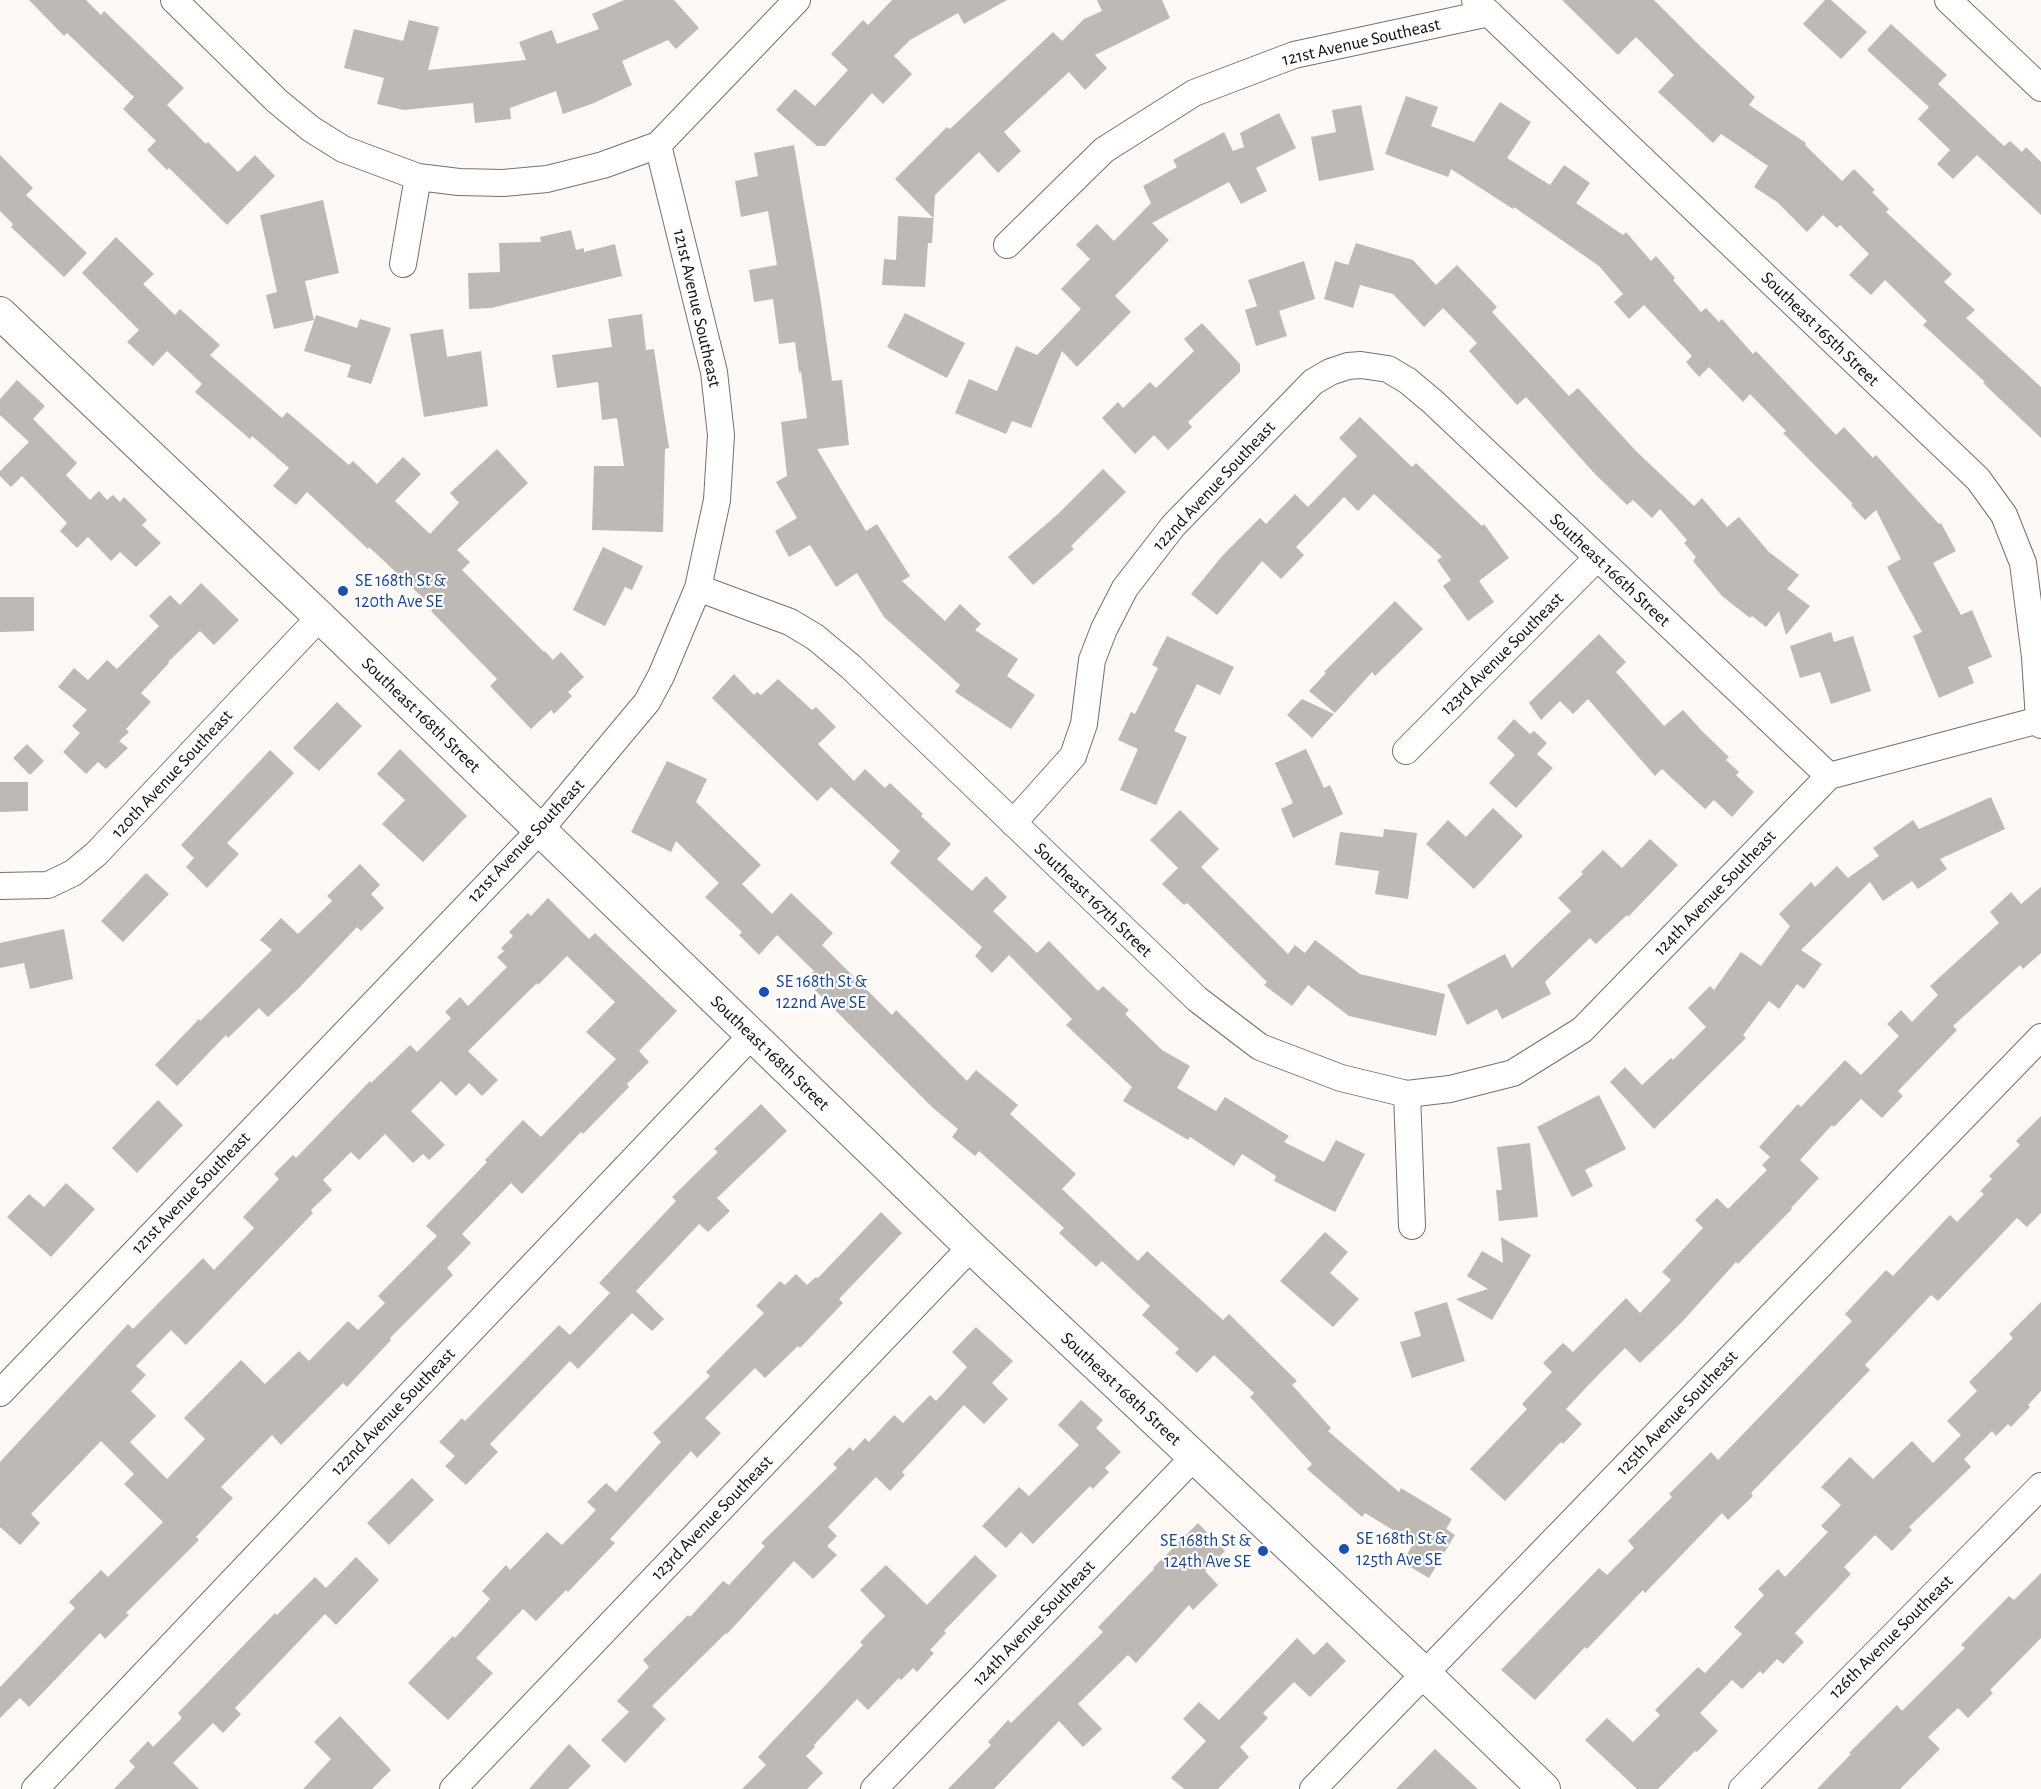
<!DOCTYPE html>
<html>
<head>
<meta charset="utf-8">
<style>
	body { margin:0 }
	canvas { display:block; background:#fff9f6 }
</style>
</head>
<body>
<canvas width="2041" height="1789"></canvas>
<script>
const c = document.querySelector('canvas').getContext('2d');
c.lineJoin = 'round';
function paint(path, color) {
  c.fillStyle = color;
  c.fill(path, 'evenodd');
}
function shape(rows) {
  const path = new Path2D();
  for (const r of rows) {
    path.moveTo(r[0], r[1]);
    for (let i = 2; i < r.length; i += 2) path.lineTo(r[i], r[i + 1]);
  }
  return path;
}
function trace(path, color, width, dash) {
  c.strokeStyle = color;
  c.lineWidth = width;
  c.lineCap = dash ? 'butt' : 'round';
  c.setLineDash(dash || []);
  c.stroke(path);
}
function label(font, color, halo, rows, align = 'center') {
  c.font = font + ' "Alegreya Sans",sans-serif';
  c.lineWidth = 4.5;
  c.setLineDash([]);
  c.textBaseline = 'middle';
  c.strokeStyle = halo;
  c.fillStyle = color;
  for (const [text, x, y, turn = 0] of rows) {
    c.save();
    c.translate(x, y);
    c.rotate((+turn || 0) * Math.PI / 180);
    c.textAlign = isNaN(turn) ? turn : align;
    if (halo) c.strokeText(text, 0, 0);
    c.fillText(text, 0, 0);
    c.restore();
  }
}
paint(shape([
	[29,0,86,0,101,15,104,11,184,88,167,105,206,144,208,142,238,172,255,155,275,176,227,225,169,168,167,170,147,150,156,141,123,109,134,97,67,33,64,36],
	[624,0,674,0,699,28,676,49,668,40,622,61,632,85,594,103,563,114,556,91,510,108,511,119,475,123,473,103,404,110,377,104,384,78,344,68,354,29,403,41,409,20,439,27,428,70,526,60,519,42,552,30,557,44,599,29,592,14],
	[892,0,1007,0,964,24,958,13,910,40,894,56,912,74,883,104,872,93,825,146,817,146,776,110,795,89,815,106,848,70,831,54,863,20,868,25],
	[1097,0,1162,0,1170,18,1095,55,1107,68,1085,90,1069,72,1004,132,1021,151,998,173,979,152,935,195,932,243,928,243,925,287,882,285,884,259,896,260,898,216,933,218,895,179,947,127,950,129,1053,32,1062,41,1084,19,1102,11],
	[1562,0,1654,0,1701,47,1755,97,1749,105,1806,143,1805,145,1842,181,1854,169,1875,190,1872,192,1889,209,1886,212,1952,274,1944,282,1975,310,1966,318,2041,387,2041,438,1983,383,1985,382,1923,325,1927,321,1885,280,1871,295,1849,275,1869,254,1840,225,1837,228,1823,215,1807,232,1777,202,1754,187,1768,166,1721,134,1713,143,1658,92,1674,75,1636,37,1618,55],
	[1825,0,1831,0,1867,32,1841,59,1803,24],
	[1891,24,1947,75,1938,84,2004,146,2010,141,2022,152,2026,147,2041,162,2041,215,1977,155,1953,179,1937,164,1950,150,1918,119,1929,107,1867,50],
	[1406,96,1438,107,1431,126,1474,142,1500,102,1531,122,1507,158,1550,185,1564,165,1590,183,1576,203,1623,235,1626,232,1651,261,1656,256,1675,278,1673,280,1701,312,1706,308,1719,322,1722,319,1753,354,1756,351,1836,435,1844,427,1873,458,1876,455,1939,524,1941,523,1956,551,1933,563,1961,615,1972,610,1992,657,1968,667,1974,683,1939,698,1913,636,1922,632,1887,567,1901,559,1876,510,1865,520,1851,505,1853,504,1783,433,1786,431,1750,394,1743,402,1709,367,1699,377,1686,362,1692,356,1644,305,1629,319,1614,302,1623,294,1599,266,1514,207,1513,209,1451,169,1448,177,1385,154],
	[1361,105,1374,170,1319,181,1311,137,1336,132,1332,110],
	[1279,113,1296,148,1256,168,1267,191,1241,204,1229,182,1152,223,1169,240,1115,296,1131,312,1077,367,1062,351,1031,428,1012,421,1006,434,955,413,969,379,997,391,1016,346,1037,355,1081,309,1061,289,1090,259,1076,245,1097,224,1114,241,1151,203,1143,186,1177,167,1173,160,1224,132,1233,151,1244,147,1240,133],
	[794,145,820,296,832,381,842,380,849,445,817,449,866,531,877,524,910,576,902,581,945,621,960,604,981,624,975,630,1018,659,1007,676,1035,695,1011,729,955,692,960,685,884,617,857,573,836,587,810,545,789,557,775,531,797,518,776,482,787,476,781,422,807,418,801,372,799,373,795,342,779,344,773,299,754,302,749,270,777,265,768,211,741,217,735,181,758,176,754,153],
	[0,155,33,188,26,195,87,253,64,277,11,227,13,224,0,211],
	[323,200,339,273,305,281,314,320,274,329,266,295,277,292,260,215],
	[571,230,576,250,584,248,584,252,615,244,622,276,491,308,469,309,468,273,500,272,499,243,541,242,540,237],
	[116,237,154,274,143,284,175,315,180,309,220,345,210,355,282,418,287,412,349,465,353,461,377,484,403,457,421,474,395,501,430,534,459,503,450,493,497,449,528,483,457,550,470,562,462,570,544,652,545,651,553,660,561,652,584,677,568,692,572,696,554,714,551,710,531,729,490,686,497,679,431,611,434,608,369,547,368,549,307,492,296,505,273,486,289,468,252,436,250,439,195,392,202,384,167,351,153,366,127,342,139,330,82,273],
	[1356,243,1413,260,1436,285,1457,265,1497,307,1492,312,1569,396,1578,388,1636,451,1694,506,1702,498,1727,527,1739,517,1769,552,1799,575,1787,589,1810,606,1786,635,1779,611,1766,627,1752,616,1750,618,1722,596,1693,561,1696,557,1684,543,1687,540,1660,509,1652,518,1633,500,1627,505,1594,473,1526,397,1517,405,1469,351,1477,343,1443,308,1424,327,1393,294,1360,285,1353,308,1324,299,1335,261,1348,265],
	[1304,261,1315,299,1279,311,1287,336,1256,346,1245,310,1257,306,1248,280],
	[905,313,965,343,947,378,887,347],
	[642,314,646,350,654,349,669,448,665,449,663,532,592,530,594,466,624,466,617,418,602,420,598,382,557,388,552,355,612,347,608,319],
	[316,315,357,328,360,319,391,328,371,384,347,377,351,365,304,351],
	[1202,323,1240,364,1240,372,1188,422,1192,427,1168,450,1154,435,1135,454,1102,418,1118,402,1123,408,1150,382,1156,388,1194,351,1184,339],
	[443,329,447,357,481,351,488,406,424,417,410,334],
	[17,380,45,406,33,419,77,463,66,475,90,500,99,491,107,500,113,495,120,502,124,497,147,520,142,525,161,543,136,567,120,552,111,561,88,537,77,548,60,531,67,523,22,476,11,487,0,476,0,471,29,442,0,415,0,399],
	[1360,417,1412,467,1416,463,1482,526,1484,524,1509,558,1479,581,1494,602,1468,621,1443,586,1451,580,1437,560,1442,557,1374,494,1358,511,1344,497,1296,547,1304,555,1281,579,1262,561,1217,615,1191,594,1223,555,1260,518,1266,524,1295,494,1308,507,1357,456,1339,438],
	[1103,469,1126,492,1071,546,1074,549,1033,585,1008,557,1058,514],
	[603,547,643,566,632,590,625,587,605,626,573,610],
	[201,583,239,620,214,645,200,631,168,662,169,663,141,693,151,702,126,729,129,732,119,741,128,748,106,769,98,762,86,774,63,752,80,733,72,726,87,710,58,687,74,668,88,680,107,660,117,669,159,626,149,616,170,595,180,605],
	[0,597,34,597,34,631,0,632],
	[1395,601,1423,629,1375,676,1372,672,1335,713,1309,691,1326,673,1324,672],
	[1831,632,1834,642,1853,636,1871,691,1831,704,1820,672,1800,678,1790,646],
	[1599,634,1626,662,1616,672,1664,726,1683,710,1703,732,1729,757,1726,760,1739,772,1736,775,1754,792,1732,817,1714,800,1705,809,1662,769,1655,776,1588,699,1573,714,1560,701,1541,720,1529,703],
	[1167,636,1234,667,1220,695,1197,684,1174,731,1187,737,1156,805,1120,790,1138,749,1118,740,1131,712,1135,714,1158,668,1152,665],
	[734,674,754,695,757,692,761,695,778,679,812,710,816,707,836,727,818,744,854,781,865,769,885,788,890,783,923,814,921,816,951,844,937,859,972,891,986,876,1007,897,993,911,1037,953,1049,941,1098,991,1103,986,1129,1010,1125,1014,1162,1050,1190,1066,1177,1088,1216,1111,1225,1097,1289,1136,1284,1142,1324,1162,1336,1140,1365,1154,1335,1212,1274,1181,1276,1176,1242,1154,1234,1166,1190,1137,1188,1140,1123,1101,1132,1087,1066,1025,1072,1019,1009,955,992,973,975,956,982,947,890,863,900,851,831,787,817,801,712,698],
	[1302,699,1334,714,1312,738,1287,715],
	[337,702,362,726,319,771,293,748],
	[1514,719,1530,734,1534,731,1547,743,1537,754,1553,768,1516,808,1489,783,1515,755,1497,738],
	[27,744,44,761,30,775,13,758],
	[400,749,467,816,423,862,382,824,405,800,377,774],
	[1306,749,1324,788,1330,785,1343,814,1293,838,1281,809,1293,803,1275,763],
	[270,750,294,773,227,843,239,854,207,888,186,867,194,858,181,845],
	[667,761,707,779,696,802,761,865,742,884,772,914,791,893,833,933,822,945,892,1015,896,1010,967,1081,976,1070,1018,1105,1010,1114,1076,1174,1062,1189,1138,1261,1147,1251,1223,1320,1229,1314,1297,1381,1292,1385,1331,1428,1328,1431,1399,1492,1401,1488,1452,1519,1446,1529,1455,1535,1429,1578,1402,1562,1414,1543,1365,1513,1362,1517,1307,1469,1312,1464,1250,1397,1254,1393,1214,1355,1197,1373,1175,1353,1179,1349,1142,1315,1150,1306,1102,1261,1096,1267,1059,1233,1064,1228,979,1151,975,1156,952,1137,958,1129,933,1108,805,980,814,971,777,935,759,955,739,935,742,932,705,897,719,883,676,841,671,852,631,832],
	[0,782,28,782,28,811,0,812],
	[1991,797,2005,829,1940,859,1947,869,1918,889,1912,881,1883,901,1870,882,1801,950,1822,964,1804,989,1797,984,1779,1009,1769,1001,1743,1035,1746,1038,1654,1129,1610,1082,1625,1067,1642,1085,1671,1058,1673,1060,1706,1027,1688,1008,1710,986,1714,990,1741,952,1761,966,1790,926,1779,914,1811,882,1815,887,1837,866,1848,878,1879,856,1873,848,1913,820,1919,829],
	[1493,808,1523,836,1474,889,1426,844,1448,820,1466,837],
	[1180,810,1219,849,1201,867,1288,954,1295,945,1305,953,1315,940,1360,974,1445,994,1436,1036,1349,1016,1308,985,1292,1006,1264,985,1267,982,1187,903,1184,905,1162,884,1178,868,1150,840],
	[1384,829,1417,833,1408,899,1375,894,1379,871,1335,865,1340,832,1383,837],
	[1650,839,1678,865,1628,917,1627,915,1596,944,1590,938,1545,982,1551,994,1502,1019,1497,1009,1467,1025,1447,985,1505,954,1512,968,1571,911,1558,898,1583,874,1581,872,1603,850,1622,868],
	[360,864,380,885,371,894,384,908,361,931,357,927,300,987,268,1017,259,1008,228,1038,226,1035,177,1086,155,1065,199,1019,200,1021,272,950,260,940,281,918,298,934,332,901,327,896],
	[146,873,169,894,123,942,101,921],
	[2041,887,2041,953,2023,969,2020,965,1953,1026,1957,1030,1898,1091,1903,1096,1882,1118,1861,1099,1834,1127,1832,1125,1800,1160,1819,1178,1791,1208,1792,1209,1738,1264,1736,1262,1682,1322,1640,1363,1625,1348,1597,1376,1566,1409,1582,1424,1563,1444,1561,1442,1505,1501,1470,1469,1527,1409,1522,1404,1552,1372,1543,1363,1563,1343,1573,1352,1626,1298,1640,1313,1671,1280,1662,1272,1703,1228,1695,1220,1717,1198,1728,1209,1767,1170,1762,1165,1770,1157,1759,1147,1798,1104,1801,1107,1845,1060,1861,1075,1899,1036,1887,1024,1901,1010,1912,1022,1938,995,1930,986,1999,923,1990,912,2011,892,2021,904],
	[548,898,589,939,595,933,677,1011,639,1051,649,1062,627,1084,629,1087,583,1134,581,1132,522,1194,511,1183,462,1234,471,1243,447,1268,453,1275,390,1338,391,1340,347,1387,343,1383,281,1445,272,1435,221,1487,233,1498,196,1537,199,1540,126,1613,129,1615,105,1639,100,1633,29,1707,20,1698,0,1718,0,1687,75,1608,69,1602,101,1570,108,1577,163,1522,124,1484,134,1474,101,1441,31,1514,40,1523,20,1545,0,1527,0,1462,128,1324,133,1329,203,1258,214,1270,254,1228,243,1217,279,1179,274,1174,293,1155,296,1158,370,1081,371,1083,410,1045,417,1052,451,1018,445,1012,460,997,468,1006,507,967,497,957,504,951,501,948,513,936,509,932,528,913,531,916],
	[567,956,615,1002,586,1032,616,1059,541,1137,523,1120,485,1160,487,1162,426,1226,437,1236,378,1296,385,1303,358,1330,348,1321,309,1361,299,1351,265,1384,241,1360,184,1418,205,1439,167,1479,130,1442,156,1416,131,1391,146,1375,136,1366,171,1330,186,1345,313,1213,311,1210,332,1190,323,1180,351,1152,359,1160,385,1134,413,1163,423,1154,429,1160,445,1145,411,1111,441,1081,456,1096,469,1083,482,1096,498,1080,468,1051,537,983,538,985],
	[64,929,73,979,30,989,24,963,0,968,0,943],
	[1599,1095,1626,1149,1585,1170,1593,1186,1572,1197,1537,1127],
	[158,1100,183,1125,137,1173,112,1148],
	[761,1104,787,1131,717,1198,730,1211,708,1232,699,1224,636,1291,664,1319,652,1331,632,1313,578,1369,570,1361,490,1444,498,1452,466,1485,445,1466,455,1456,439,1442,462,1418,465,1421,559,1325,570,1335,610,1293,599,1283,676,1201,672,1197,718,1152,714,1149],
	[2041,1116,2041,1213,2027,1227,2017,1218,1938,1301,1931,1295,1865,1365,1870,1370,1751,1493,1753,1496,1728,1520,1722,1513,1645,1593,1643,1590,1587,1649,1585,1647,1535,1700,1501,1670,1599,1568,1607,1575,1634,1548,1628,1541,1672,1497,1669,1494,1711,1452,1718,1460,1852,1321,1845,1314,1886,1270,1893,1276,1950,1215,1957,1222,1984,1194,1980,1191,1992,1179,1989,1176,2020,1145,2016,1141],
	[1530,1143,1538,1217,1499,1221,1496,1190,1502,1190,1497,1147],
	[66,1183,95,1209,51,1257,7,1217,29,1194,44,1207],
	[881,1212,902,1233,839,1299,843,1303,800,1348,798,1346,765,1378,755,1368,705,1418,721,1433,697,1458,691,1451,610,1539,615,1543,568,1592,566,1590,536,1621,523,1609,476,1658,493,1673,448,1720,408,1683,453,1636,455,1638,490,1599,482,1591,506,1565,510,1570,547,1532,562,1545,596,1510,587,1502,606,1483,616,1492,661,1442,653,1433,710,1376,706,1372,764,1313,756,1306,780,1281,785,1285,796,1274,807,1285,816,1277,818,1278],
	[1325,1232,1348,1252,1330,1273,1359,1299,1333,1327,1280,1281],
	[1501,1237,1531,1255,1492,1320,1456,1299,1488,1289,1467,1276,1482,1251,1503,1263],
	[1447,1302,1465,1361,1412,1378,1400,1342,1421,1336,1414,1312],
	[2041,1302,2041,1391,2028,1405,2030,1407,2011,1427,2008,1424,1996,1436,1992,1431,1964,1459,1971,1467,1909,1527,1912,1530,1892,1551,1875,1535,1844,1567,1851,1574,1795,1633,1804,1642,1783,1664,1777,1659,1763,1674,1760,1671,1742,1689,1732,1680,1700,1713,1718,1731,1697,1752,1695,1751,1658,1789,1637,1789,1585,1740,1607,1718,1633,1742,1660,1715,1655,1710,1698,1667,1705,1673,1742,1634,1734,1627,1764,1595,1758,1589,1778,1569,1785,1577,1828,1532,1821,1526,1841,1505,1821,1487,1850,1457,1873,1479,1912,1441,1933,1463,1961,1435,1947,1421,1977,1391,1969,1382,2013,1338,2009,1334],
	[976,1327,1013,1361,992,1383,1008,1399,984,1424,964,1405,902,1472,905,1475,890,1491,876,1477,828,1527,837,1536,827,1546,837,1555,813,1579,794,1561,727,1634,726,1633,652,1706,666,1719,625,1763,601,1740,629,1712,617,1701,649,1667,643,1660,688,1615,690,1617,723,1581,729,1585,765,1546,761,1543,837,1468,833,1464,850,1447,853,1451,865,1438,869,1442,894,1415,903,1423,930,1395,936,1401,967,1367,952,1352],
	[1081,1400,1103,1420,1096,1428,1121,1452,1105,1468,1109,1472,1093,1489,1090,1486,1033,1544,1021,1532,1006,1548,982,1526,1019,1487,1029,1496,1079,1445,1058,1425],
	[412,1478,434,1500,389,1545,367,1523],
	[1198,1523,1225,1551,1205,1571,1218,1585,1193,1610,1189,1605,1136,1663,1128,1655,1078,1704,1102,1729,1083,1747,1059,1721,994,1789,948,1789,991,1745,988,1742,1008,1720,1011,1723,1103,1632,1098,1627,1154,1569,1153,1568],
	[975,1555,997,1576,944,1631,946,1633,930,1650,934,1653,917,1672,913,1668,901,1680,899,1678,868,1710,857,1699,814,1745,815,1747,806,1756,823,1773,807,1789,742,1789,766,1765,758,1757,863,1645,860,1642,885,1616,860,1590,886,1565,927,1605],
	[356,1557,379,1580,336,1625,325,1614,235,1708,241,1714,223,1733,213,1723,173,1763,199,1789,114,1789,135,1767,129,1761,148,1741,153,1747,182,1718,178,1713,275,1613,277,1615,315,1577,326,1588],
	[2041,1573,2041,1638,1990,1690,1993,1693,1968,1718,1958,1708,1928,1737,1940,1749,1900,1789,1817,1789,1851,1754,1849,1753,1897,1705,1902,1711,1965,1648,1961,1645,2009,1596,2014,1600],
	[1297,1638,1314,1655,1327,1642,1346,1661,1310,1697,1294,1682,1263,1713,1268,1718,1240,1747,1249,1757,1218,1789,1184,1789,1171,1778,1206,1741,1183,1719,1199,1702,1219,1720],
	[340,1716,391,1770,372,1789,303,1789,331,1759,314,1742],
	[569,1744,591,1766,568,1789,529,1789],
	[1435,1749,1478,1789,1396,1789]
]), '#bfb9b6');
const minor = shape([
	[174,0,277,101,311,129,343,149,418,177,459,182,503,183,547,179,603,165,658,145,797,0],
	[1475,0,1978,479,2004,515,2023,563,2035,657,2039,720,2041,725],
	[1948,0,2041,88],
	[1007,245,1104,150,1194,93,1294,55,1489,13],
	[403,264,418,177],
	[698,588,790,622,815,637,851,667,1197,999,1260,1047,1341,1078,1407,1094,1450,1089,1513,1073,1582,1030,1829,776,2039,720],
	[1406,751,1597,558],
	[1013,823,1073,756,1084,724,1092,660,1104,629,1125,588,1173,526,1313,382,1330,372,1348,366,1361,365,1388,369,1408,381,1433,402,1829,776],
	[0,886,48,885,73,873,96,854,320,617],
	[1407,1094,1412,1226],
	[0,1393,540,830,647,702,661,676,698,588,717,500,721,435,714,372,658,145],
	[35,1789,751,1036],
	[453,1789,971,1247],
	[874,1789,1193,1458],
	[1313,1789,2041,1037],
	[1742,1789,2041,1486]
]);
const tertiary = shape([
	[0,313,320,617,971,1247,1425,1674,1544,1789]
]);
trace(minor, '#75706d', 28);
trace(tertiary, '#75706d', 34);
trace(minor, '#fff', 26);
trace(tertiary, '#fff', 32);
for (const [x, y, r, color] of [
	[343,591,6,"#1a4fb4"],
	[764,992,6,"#1a4fb4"],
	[1344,1549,6,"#1a4fb4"],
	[1263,1551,6,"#1a4fb4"]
]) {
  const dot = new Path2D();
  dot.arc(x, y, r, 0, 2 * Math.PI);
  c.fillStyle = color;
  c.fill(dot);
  trace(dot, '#fff', 2);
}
label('18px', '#0e0c0b', '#fff', [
	["121st Avenue Southeast",1361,42,-13],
	["121st Avenue Southeast",697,308,77],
	["Southeast 165th Street",1820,329,44],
	["122nd Avenue Southeast",1214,486,-47],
	["Southeast 166th Street",1610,570,43],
	["123rd Avenue Southeast",1502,654,-45],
	["Southeast 168th Street",421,715,44],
	["120th Avenue Southeast",172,774,-47],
	["121st Avenue Southeast",526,841,-47],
	["124th Avenue Southeast",1715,893,-46],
	["Southeast 167th Street",1093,900,44],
	["Southeast 168th Street",770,1053,44],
	["121st Avenue Southeast",191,1193,-46],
	["Southeast 168th Street",1121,1389,43],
	["122nd Avenue Southeast",393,1412,-46],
	["125th Avenue Southeast",1677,1413,-46],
	["123rd Avenue Southeast",712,1518,-46],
	["124th Avenue Southeast",1034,1623,-46],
	["126th Avenue Southeast",1891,1637,-45]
]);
label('18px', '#164399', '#fff', [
	["SE 168th St &",355,581],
	["120th Ave SE",355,602],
	["SE 168th St &",776,982],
	["122nd Ave SE",776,1003],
	["SE 168th St &",1356,1539],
	["125th Ave SE",1356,1560],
	["SE 168th St &",1251,1541,"right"],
	["124th Ave SE",1251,1562,"right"]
], 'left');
</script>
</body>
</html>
